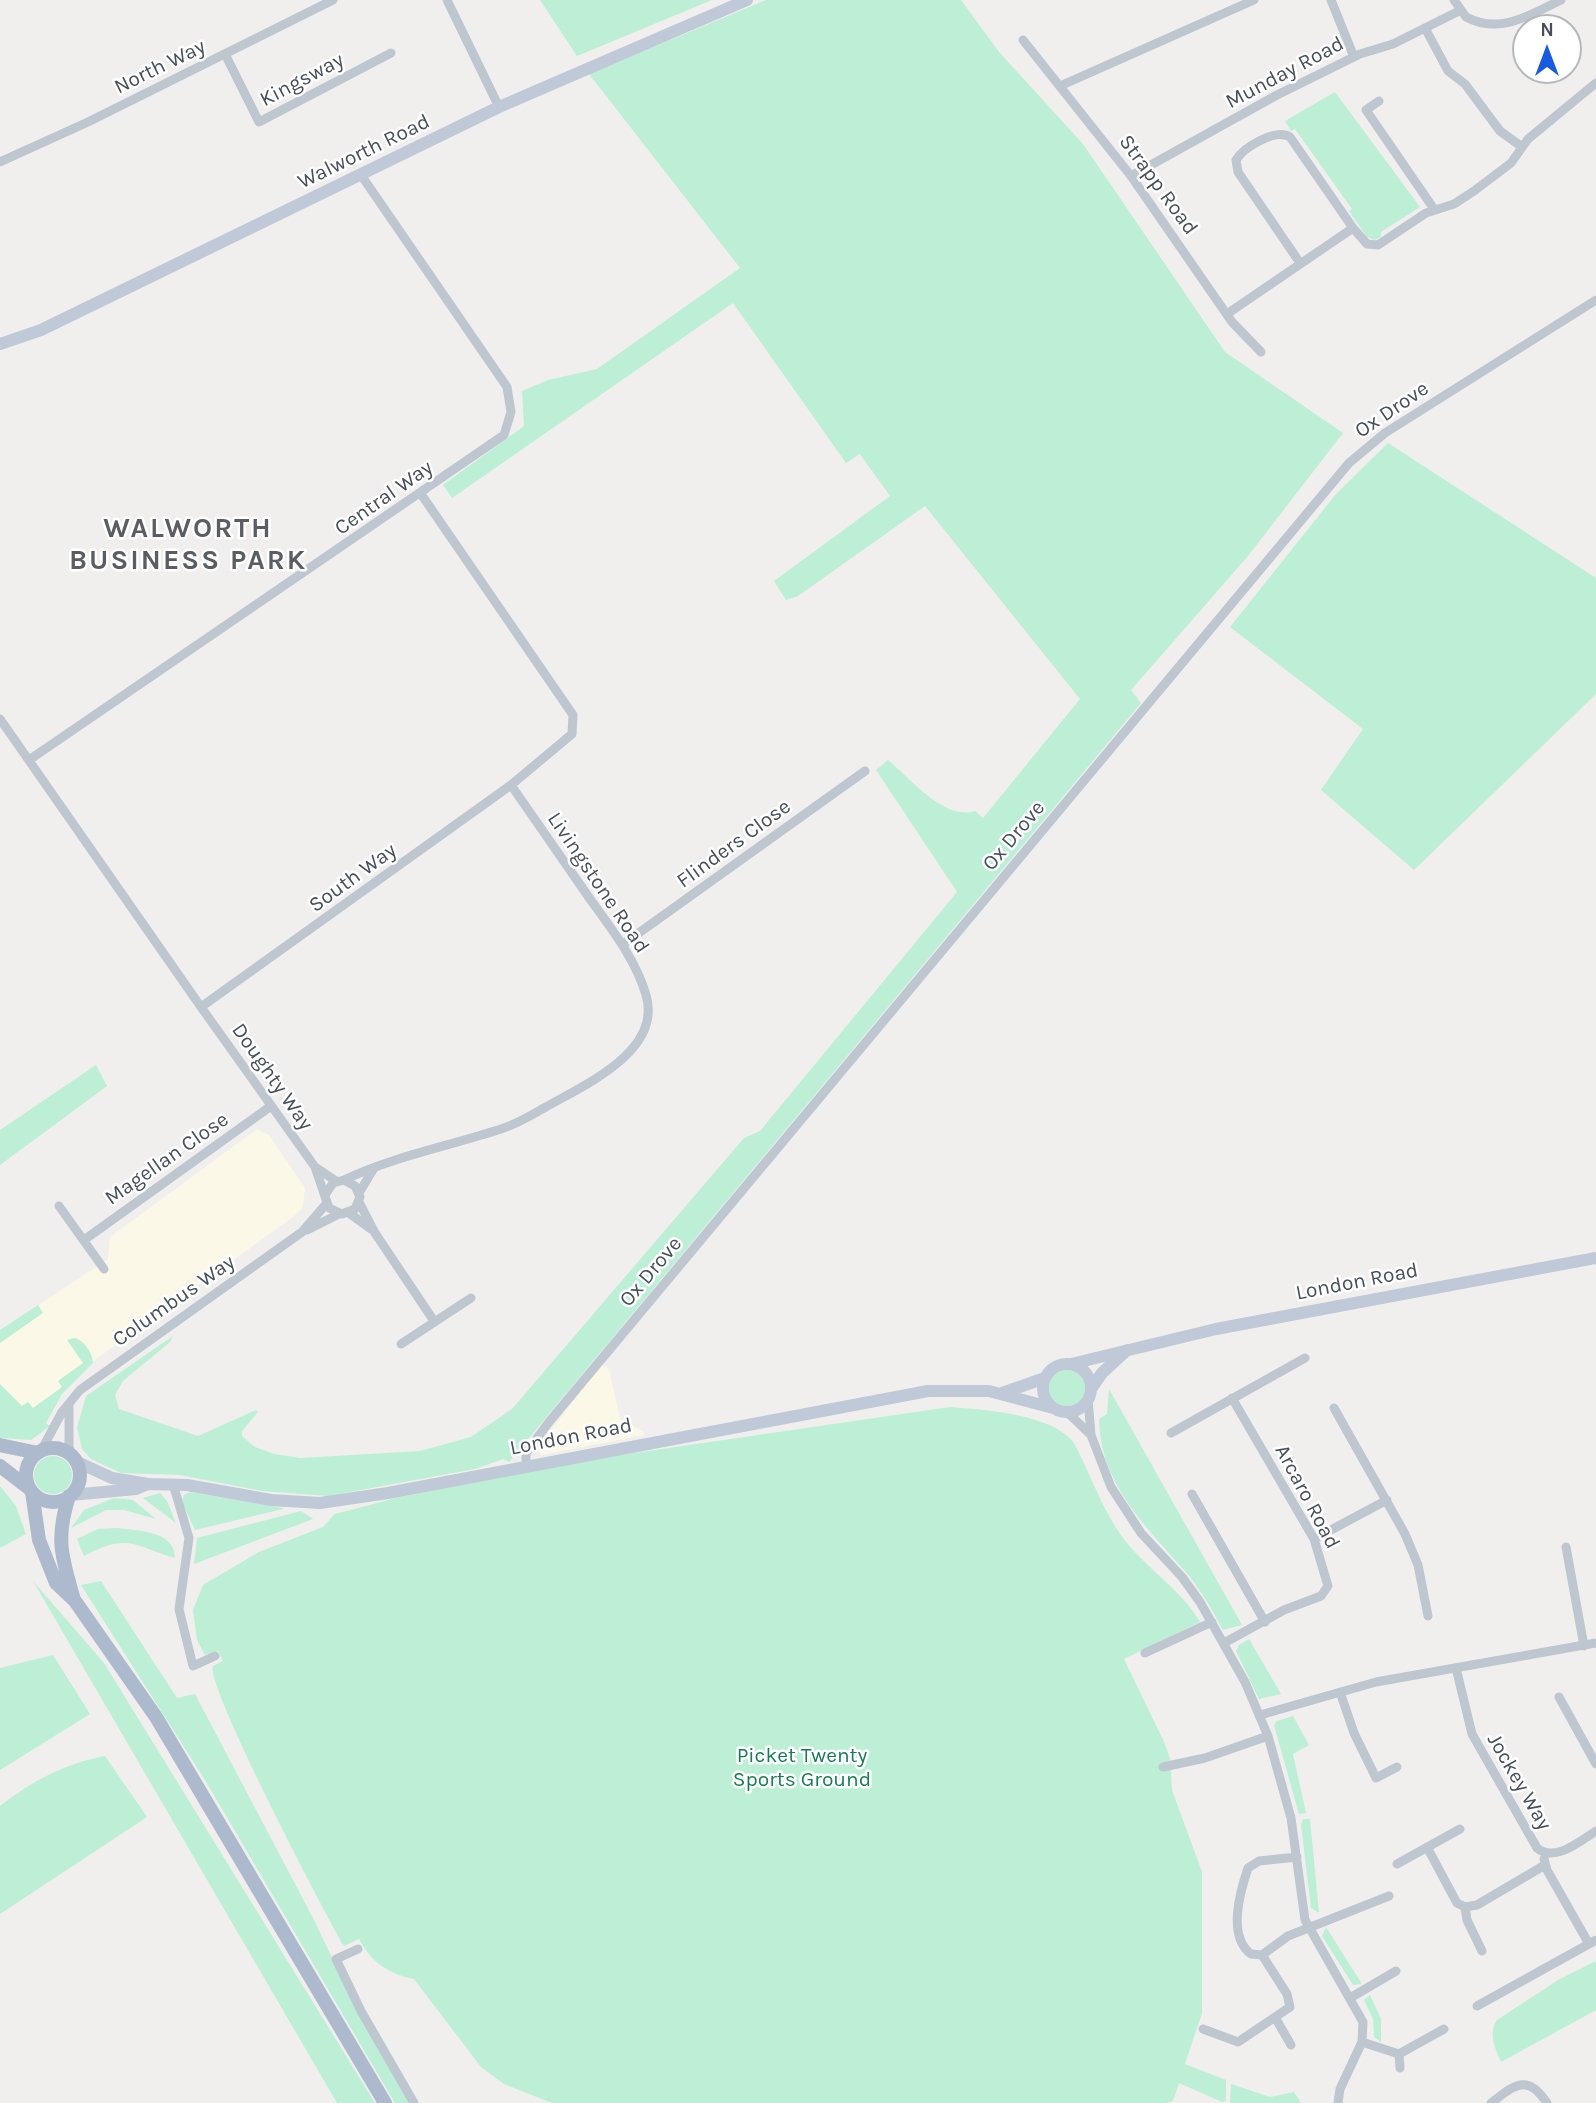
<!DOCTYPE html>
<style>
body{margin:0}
#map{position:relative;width:1596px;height:2103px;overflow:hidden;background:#f1eeee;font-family:Karla,sans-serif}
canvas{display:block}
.north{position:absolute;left:1512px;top:14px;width:70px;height:70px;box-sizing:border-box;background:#fff;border:2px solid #b5b9bd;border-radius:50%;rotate:0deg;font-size:19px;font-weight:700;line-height:28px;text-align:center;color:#464f5b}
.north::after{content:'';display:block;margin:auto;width:24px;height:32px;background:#185ae0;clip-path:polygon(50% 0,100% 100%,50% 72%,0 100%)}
</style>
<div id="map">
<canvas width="1596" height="2103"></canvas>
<div class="north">N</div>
</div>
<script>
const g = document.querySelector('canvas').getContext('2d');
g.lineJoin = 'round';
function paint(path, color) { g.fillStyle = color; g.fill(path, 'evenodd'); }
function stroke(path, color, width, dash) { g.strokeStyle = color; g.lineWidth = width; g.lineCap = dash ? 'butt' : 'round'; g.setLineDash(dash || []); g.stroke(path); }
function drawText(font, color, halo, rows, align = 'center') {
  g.font = font + ' Karla,sans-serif'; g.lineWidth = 5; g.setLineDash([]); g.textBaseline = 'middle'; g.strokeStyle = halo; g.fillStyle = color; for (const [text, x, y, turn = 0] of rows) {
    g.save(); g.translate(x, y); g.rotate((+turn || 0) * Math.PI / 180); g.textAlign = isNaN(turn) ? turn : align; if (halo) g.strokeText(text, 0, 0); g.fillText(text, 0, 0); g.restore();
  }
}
paint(new Path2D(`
 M257 1129 269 1135 305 1188 303 1207 293 1217 67 1380 40 1417 0 1405V1331L108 1259 110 1237Z
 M601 1364 609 1369 620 1419 643 1431 644 1435 541 1455 537 1449Z`), '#fcf8e7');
paint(new Path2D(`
 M540 0H712L577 56Z
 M766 0H961L999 52 1083 144 1225 352 1343 433 1248 556 1131 690 1141 703 509 1462 503 1459 475 1469 328 1496 262 1491 180 1475 121 1473 91 1459 82 1449 77 1428 86 1396 173 1336 170 1342 123 1381 115 1395 119 1409 198 1436 256 1410 258 1412 242 1431V1436L255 1447 274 1454 301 1458 420 1451 471 1437 512 1409 744 1138 760 1131 957 892 876 770 888 760C910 778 944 821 975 811L983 818 1080 699 925 506 798 596 786 600 774 581 890 496 860 454 846 463 733 303 452 498 443 485 524 426 522 391 548 380 597 369 740 268 589 74Z
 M1335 92 1420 207 1381 232V237L1375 240 1367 237 1349 211 1352 209 1295 129 1291 131 1285 121Z
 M1388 443 1596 578V694L1414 870 1321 790 1363 729 1230 627 1336 494Z
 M96 1065 107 1086 0 1165V1130Z
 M38 1305 43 1313 0 1343V1330Z
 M74 1338C83 1339 93 1353 93 1363L62 1394 46 1423 50 1426 31 1440 0 1438V1384L22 1406 28 1402 33 1408 62 1387 58 1381 83 1363 67 1340Z
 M1049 1388a18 18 0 1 1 36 0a18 18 0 1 1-36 0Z
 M1109 1389 1242 1625 1223 1630C1212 1609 1200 1589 1185 1571 1146 1526 1100 1484 1099 1419L1107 1414Z
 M950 1407C985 1410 1053 1414 1074 1443 1092 1477 1103 1513 1127 1543 1150 1571 1182 1591 1200 1622L1124 1659 1165 1744 1170 1759 1172 1790 1202 1872V2013L1185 2064 1226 2080V2101L1222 2102 1179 2083 1173 2101 1166 2103H552L504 2084 481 2067 414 1979C389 1974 371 1962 359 1939L344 1946C326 1915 205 1685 213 1666L223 1661 218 1651 205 1655 197 1640 193 1610 203 1585 259 1552 323 1527 335 1514 400 1497 607 1457Z
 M34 1475a19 19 0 1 1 38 0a19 19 0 1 1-38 0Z
 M0 1486 16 1506 26 1534 0 1548Z
 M190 1492 283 1508V1509L195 1530 182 1502 184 1495Z
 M160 1493 167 1501 176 1523 143 1498Z
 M114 1498 133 1500 156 1519 124 1510H106L71 1528 84 1510Z
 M301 1511 313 1519 194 1564 197 1538Z
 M117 1528C139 1531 174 1530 175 1558 134 1546 128 1532 84 1556L77 1539 98 1529Z
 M33 1581 104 1663 375 2103H337Z
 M101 1581 177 1698 195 1694 313 1918 359 2014 411 2103H395L205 1780 81 1585Z
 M1249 1639 1281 1694 1259 1699 1236 1651 1239 1645Z
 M53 1655 90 1714 0 1770V1668Z
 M1293 1716 1309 1745 1293 1754 1306 1813 1299 1814 1274 1725 1277 1721Z
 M105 1756 147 1817 0 1914V1806C34 1780 64 1764 105 1756Z
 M1303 1819H1310L1319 1913 1311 1908 1301 1825Z
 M1326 1927 1362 1984 1353 1985 1322 1936Z
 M1596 1961V2010L1501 2062C1495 2048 1488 2033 1497 2020L1558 1980Z
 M1370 1995 1381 2019V2042L1374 2037 1373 2019 1364 2000Z
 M1231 2084 1270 2097 1294 2092 1301 2103H1230Z`), '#bcefd5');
stroke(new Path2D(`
 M447 0 499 107
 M1331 0 1354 57
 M1454 0 1466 17C1500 35 1530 15 1561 0
 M1425 28 1448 71 1465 84 1500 131 1522 147
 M1023 40 1131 176 1232 322 1261 352
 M225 54 259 122 391 53
 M1060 86 1254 0
 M1379 101 1366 110 1434 209
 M0 162 88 122 333 0
 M1131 176 1277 95 1360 54 1393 44 1459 11
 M1300 263 1238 172 1236 160C1244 147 1276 128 1290 137L1353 228
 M1227 314 1353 228 1367 244 1378 245 1426 213 1454 204 1474 191 1511 163 1528 139 1596 83
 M0 719 201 1007 511 785 572 734 573 715 421 494
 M29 760 504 435 511 412 507 387 361 175
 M622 945 865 771
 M201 1007 315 1167 329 1208 342 1214 355 1209 360 1197 355 1186 344 1180 333 1183 325 1195
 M315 1167 336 1181
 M344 1180C395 1156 449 1146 501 1129 517 1124 530 1116 544 1108 582 1086 663 1052 646 995 636 960 611 928 590 899 564 861 537 823 511 785
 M359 1193 374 1168
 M359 1202 375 1233 434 1321
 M59 1206 104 1269
 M349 1213 371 1229
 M307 1230 339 1214
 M84 1240 271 1106
 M401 1344 471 1298
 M1088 1399 1091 1435 1111 1487 1141 1533 1182 1577 1200 1602 1245 1682 1268 1736 1291 1818 1305 1920 1363 2022 1362 2042 1340 2089 1338 2103
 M69 1405V1454
 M1334 1408 1405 1534 1418 1565 1428 1616
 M1067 1412 1091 1435
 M1171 1433 1305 1358
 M41 1451 62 1412 80 1390 302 1232 327 1203
 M526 1465V1453L549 1422 1349 463 1385 433 1596 300
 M173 1484 189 1538 179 1609 193 1666 215 1656
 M1192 1494 1265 1622
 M1314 1539 1387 1500
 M1566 1547 1584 1646
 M1224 1643 1284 1610 1321 1596 1328 1586 1314 1539 1232 1398
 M1145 1653 1212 1622
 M1456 1668 1472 1734 1537 1848C1555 1863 1580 1841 1596 1831
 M1340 1692 1354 1733 1376 1778 1397 1767
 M1559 1697 1596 1764
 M1260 1715 1376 1682 1596 1643
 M1163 1767 1205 1758 1268 1736
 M1427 1847 1457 1903 1465 1907 1477 1905 1545 1865
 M1544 1859 1547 1870 1589 1944
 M1397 1864 1460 1829
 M1465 1907 1467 1920 1482 1951
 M358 1949 336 1959 361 2011 414 2103
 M1262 1955 1288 1936 1389 1896
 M1350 1998 1396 1971
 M1477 2006 1596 1940
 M1276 2019 1291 2045
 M1203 2029 1238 2042 1290 2007 1287 1994 1262 1955 1251 1954C1227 1936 1240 1892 1248 1868L1259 1861 1297 1857
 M1362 2042 1399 2054 1444 2029
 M1399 2054 1400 2068
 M1491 2103C1514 2086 1527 2072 1547 2103`), '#bec6d0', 9);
stroke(new Path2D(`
 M0 344 41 330 499 107 747 0
 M1071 1364 1216 1329 1596 1258
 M1043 1388a24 24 0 1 1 48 0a24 24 0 1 1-48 0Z
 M1091 1389 1102 1373 1127 1350
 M1002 1393 1045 1378
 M75 1461 112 1478 148 1484 187 1485 271 1500 320 1503 388 1493 928 1391H989L1053 1408
 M71 1495 136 1489 148 1484`), '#c0c9d7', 12);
stroke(new Path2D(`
 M0 1445 38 1453
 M26 1475a27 27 0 1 1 54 0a27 27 0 1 1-54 0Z
 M0 1466 30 1489
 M32 1492 39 1540 56 1583 75 1601 156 1717 385 2103
 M69 1496C55 1539 62 1558 74 1600`), '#adbacd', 14);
drawText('21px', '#464f5b', '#fff', [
 ["North Way",160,67,-26],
 ["Munday Road",1285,73,-28],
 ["Kingsway",302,80,-28],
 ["Walworth Road",364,152,-26],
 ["Strapp Road",1158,185,54],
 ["Ox Drove",1392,410,-34],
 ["Central Way",384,498,-35],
 ["Ox Drove",1014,836,-50],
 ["Flinders Close",734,844,-36],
 ["South Way",353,878,-36],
 ["Livingstone Road",598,883,56],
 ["Doughty Way",272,1077,55],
 ["Magellan Close",167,1159,-35],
 ["Ox Drove",651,1272,-50],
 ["London Road",1357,1282,-11],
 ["Columbus Way",174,1301,-35],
 ["London Road",571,1437,-11],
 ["Arcaro Road",1307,1497,62],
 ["Jockey Way",1519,1782,60]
]);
drawText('21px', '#167d55', '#fff', [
 ["Picket Twenty",802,1756],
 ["Sports Ground",802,1780]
]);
g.letterSpacing = '2px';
drawText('bold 28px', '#5a5d63', '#fff', [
 ["WALWORTH",188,529],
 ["BUSINESS PARK",188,561]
]);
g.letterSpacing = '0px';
</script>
